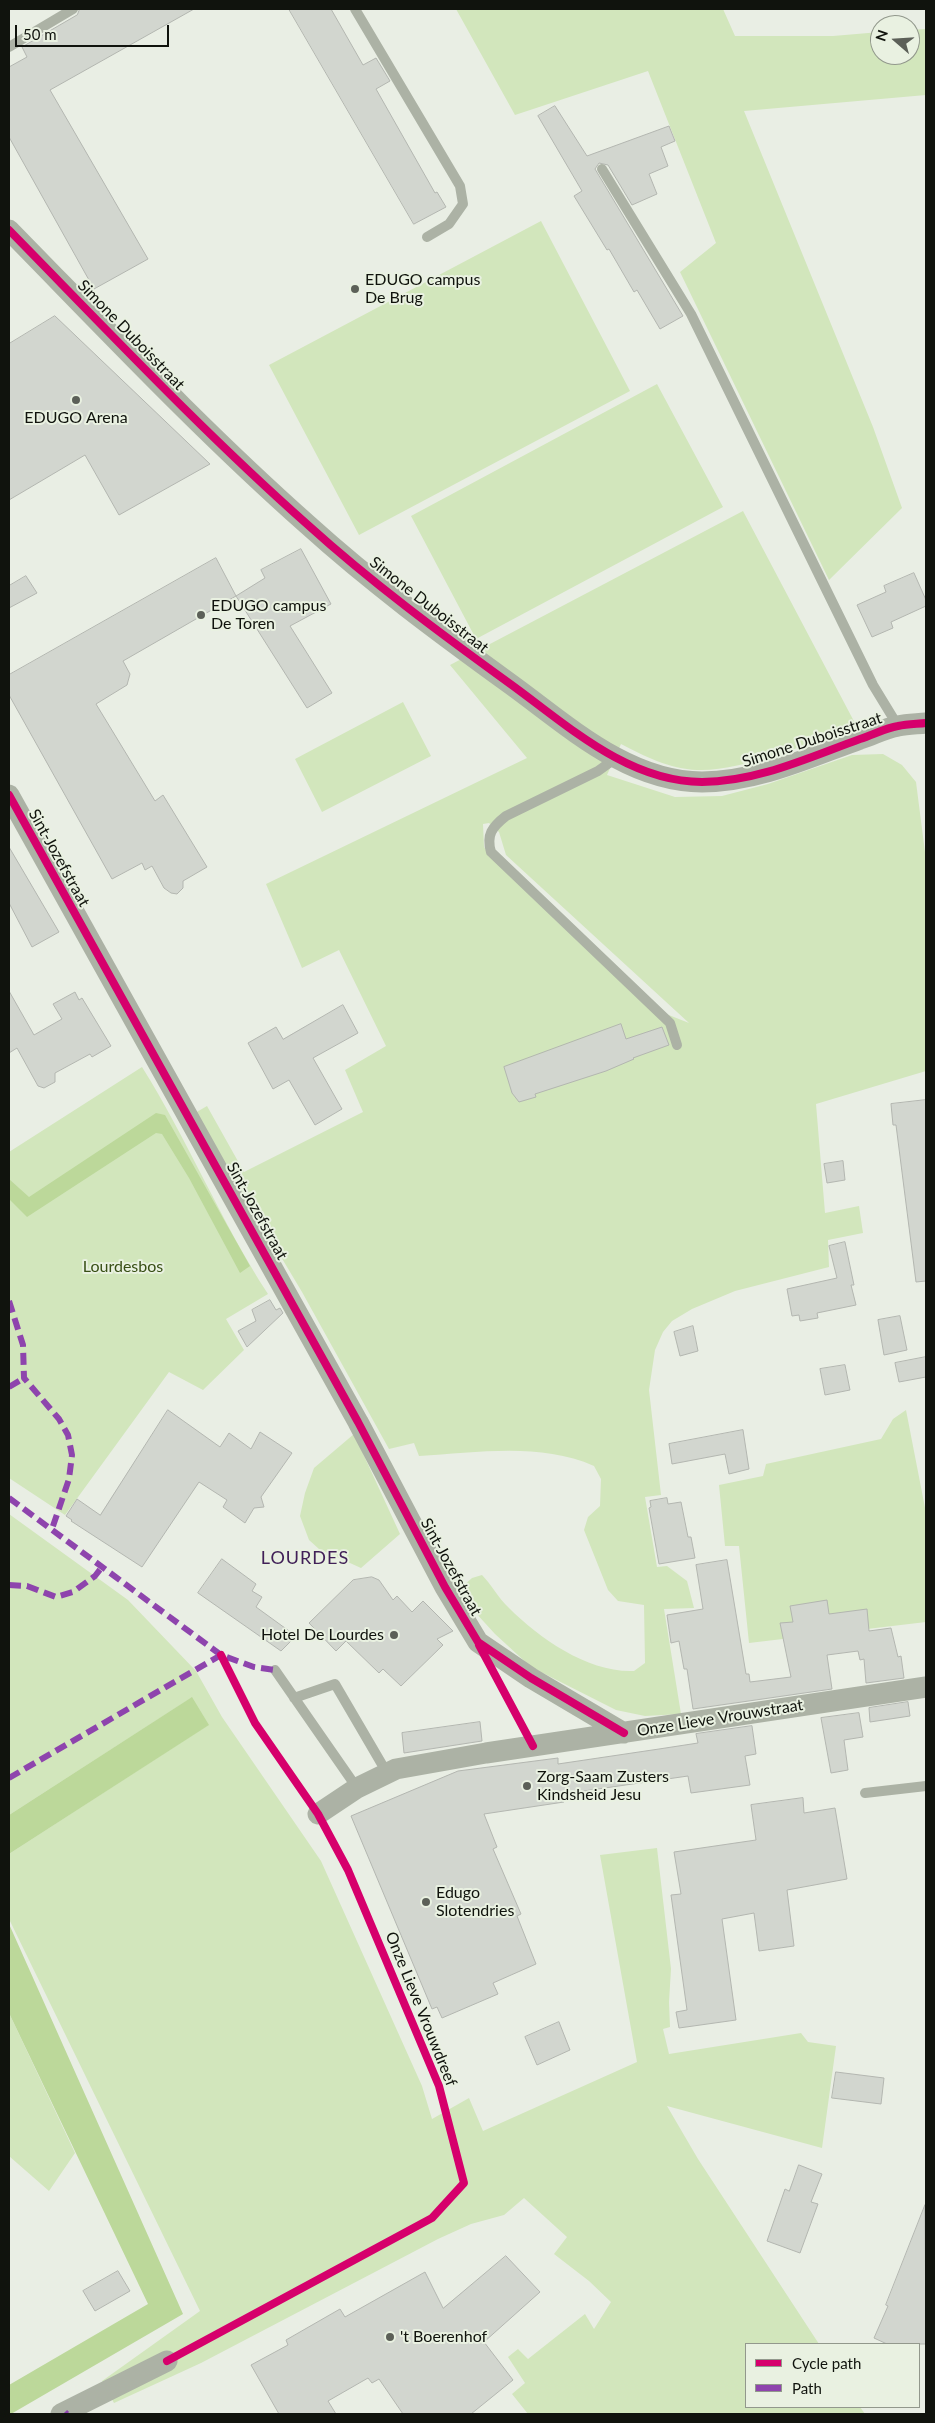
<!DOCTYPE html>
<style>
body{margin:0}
#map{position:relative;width:935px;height:2423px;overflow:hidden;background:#e9eee4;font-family:Lato,sans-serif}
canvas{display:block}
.frame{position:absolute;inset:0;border:10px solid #10130d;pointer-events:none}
.legend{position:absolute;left:745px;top:2343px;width:175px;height:65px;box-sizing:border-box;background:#e9f1e1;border:1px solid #92988c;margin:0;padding:6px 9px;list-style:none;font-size:15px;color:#10130d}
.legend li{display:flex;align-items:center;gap:10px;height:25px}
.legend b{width:25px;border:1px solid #92988c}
.north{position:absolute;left:870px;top:15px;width:50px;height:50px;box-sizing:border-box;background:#e9f1e1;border:1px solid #92988c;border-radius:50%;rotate:289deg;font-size:14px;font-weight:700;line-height:20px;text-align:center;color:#10130d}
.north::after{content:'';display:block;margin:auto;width:18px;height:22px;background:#5c6058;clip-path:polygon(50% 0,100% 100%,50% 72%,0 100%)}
.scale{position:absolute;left:15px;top:25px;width:154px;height:22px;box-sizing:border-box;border:2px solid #10130d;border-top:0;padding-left:6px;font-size:15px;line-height:18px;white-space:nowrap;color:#10130d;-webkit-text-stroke:4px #e9f1e1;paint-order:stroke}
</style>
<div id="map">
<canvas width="935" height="2423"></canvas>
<div class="frame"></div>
<ul class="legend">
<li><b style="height:6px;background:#d6006c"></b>Cycle path</li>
<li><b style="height:6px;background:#8e44ad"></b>Path</li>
</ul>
<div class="north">N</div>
<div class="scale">50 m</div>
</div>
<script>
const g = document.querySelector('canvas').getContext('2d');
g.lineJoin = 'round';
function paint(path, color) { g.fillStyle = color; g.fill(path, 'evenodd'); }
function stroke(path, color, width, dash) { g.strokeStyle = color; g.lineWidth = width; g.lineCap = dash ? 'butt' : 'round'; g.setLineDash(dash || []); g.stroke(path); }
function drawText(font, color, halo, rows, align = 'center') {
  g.font = font + ' Lato,sans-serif'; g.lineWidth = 4; g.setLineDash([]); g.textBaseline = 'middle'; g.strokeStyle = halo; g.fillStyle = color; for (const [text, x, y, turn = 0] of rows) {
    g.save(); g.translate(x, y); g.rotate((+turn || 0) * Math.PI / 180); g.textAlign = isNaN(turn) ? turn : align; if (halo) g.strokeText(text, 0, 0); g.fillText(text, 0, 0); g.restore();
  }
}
paint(new Path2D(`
 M456 9H723L735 36H833L880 32V55H910V30L925 29 926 95 744 111 873 427 902 508 829 580 680 272 716 243 648 71 515 115Z
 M541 221 630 391 359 535 269 365Z
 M657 384 723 507 476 639 411 516Z
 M743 511 857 727C814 741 741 772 697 770 670 769 644 756 621 744L607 775 675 797 722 796 768 784 852 755 883 754 902 765 916 782 926 860V1071L816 1104 825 1213 859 1206 863 1233 828 1240 829 1267 735 1291 692 1309 672 1321 663 1332 655 1350 649 1390 661 1495 645 1497 657 1567 667 1566 687 1581 694 1608 664 1609 681 1714 645 1716 616 1710 531 1667 495 1634 474 1611 467 1602 464 1585 472 1578 482 1575C492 1585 498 1598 509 1608 540 1639 589 1673 634 1671L645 1663 644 1605 618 1601 608 1590 584 1530 588 1517 600 1506 601 1479 594 1466C539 1442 477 1453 419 1456L414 1443 389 1449 302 1292 195 1113 207 1106 244 1172 363 1112 345 1070 386 1046 339 950 302 968 266 884 527 758 450 665ZM489 823 499 832 506 855 689 1023 646 1006 490 856 484 847 483 824Z
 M403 702 431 756 322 812 295 759Z
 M142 1067C188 1140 221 1222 268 1294L226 1319 244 1350 203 1390 169 1372 65 1515 9 1478V1152Z
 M906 1410 926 1513V1622L749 1643 739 1546H725L719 1485 763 1476 766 1464 881 1439 893 1419Z
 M354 1434 400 1534 361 1568 319 1549 309 1540 300 1516 305 1493 314 1468Z
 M9 1514 128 1600 196 1671 222 1717 321 1861 422 2086 432 2119 469 2098 483 2131 637 2062 600 1855 657 1848 671 1969 669 2002 670 2027 663 2029 669 2054 801 2033 808 2042 836 2046 822 2148 667 2106 698 2159 819 2344H746V2407H860L865 2414H528L512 2394 525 2383 508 2357 518 2349 528 2359 585 2314 594 2329 611 2302 589 2281 554 2254 567 2237 524 2198 504 2215 471 2224 438 2239 201 2363 114 2403 102 2381 200 2311 9 1919V1854L208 1725 191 1698 9 1815Z
 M9 2013 75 2153 49 2191 9 2156Z`), '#d2e6bc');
paint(new Path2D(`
 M156 1113 165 1115 250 1266 240 1273 189 1178 162 1134 156 1133 27 1217 9 1199V1179L29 1197Z
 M192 1697 209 1725 9 1854V1815Z
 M9 1924 183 2314 11 2414H9V2385L148 2304 9 2013Z`), '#bcd89a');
const building = new Path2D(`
 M80 9H194L50 90 148 259 94 289 9 137V67L27 57 22 47 77 15Z
 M289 9H331L363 65 376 58 390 81 376 89 435 193 437 192 446 207 414 224Z
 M555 106 587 156 669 126 675 141 661 147 668 166 649 174 657 194 632 205 608 165 599 163 595 169 683 316 660 329 637 290 634 292 609 249 607 250 574 196 582 191 538 116Z
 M55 316 210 464 119 515 85 455 9 500V344Z
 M301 549 331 604 290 626 332 693 307 708 236 596 265 578 261 570Z
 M216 558 236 596 123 661 130 674 127 685 96 704 155 801 163 795 207 867 183 881V888L177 894 171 893 164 888 152 866 145 870 142 863 112 879 9 695V675Z
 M914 573 926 600V606L891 622 893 628 872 637 857 605 886 592 884 586Z
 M26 576 37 593 9 608V586Z
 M9 847 59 932 32 947 9 903Z
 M9 991 34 1035 62 1019 53 1004 75 992 79 1000 82 998 111 1046 92 1057 90 1054 55 1073V1082L44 1088 38 1086 17 1048 9 1053Z
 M343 1005 358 1033 313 1058 342 1109 315 1125 289 1080 273 1089 248 1043 276 1027 283 1039Z
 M621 1024 626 1039 662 1027 669 1045 633 1058 634 1059 606 1071 535 1094 536 1097 519 1102 512 1093 504 1067Z
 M926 1100V1281L916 1282 896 1125H893L891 1104Z
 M843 1161 845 1180 827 1183 824 1164Z
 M845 1242 854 1285H851L856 1305 817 1313 818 1318 800 1321 799 1315 792 1316 787 1289 837 1278 829 1246Z
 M270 1300 276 1310 280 1308 283 1313 247 1347 238 1331 256 1321 252 1310Z
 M900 1316 907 1350 884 1355 878 1320Z
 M693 1326 698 1351 680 1356 674 1332Z
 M926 1357V1377L899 1382 895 1363Z
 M845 1365 850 1390 825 1395 820 1369Z
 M168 1410 220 1447 229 1433 251 1449 260 1432 292 1453 261 1497 264 1507 254 1508 245 1523 223 1507 227 1500 199 1482 142 1567 71 1521 72 1520 66 1516 77 1499 100 1515Z
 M743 1430 749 1469 729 1474 725 1454 672 1464 669 1444Z
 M667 1498 668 1504 681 1502 688 1537H691L695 1558 659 1564 649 1508 651 1507 650 1501Z
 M222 1559 256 1584 252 1591 262 1597 256 1607 296 1636 281 1651 198 1593Z
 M727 1560 746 1674H749L750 1682 791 1677 780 1623 793 1622 790 1606 827 1600 829 1614 867 1609 869 1631 891 1628 898 1657 901 1656 904 1678 866 1683 864 1659 860 1660 858 1651 827 1655 832 1689 693 1709 687 1669H684L679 1641 671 1643 667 1615 703 1609 696 1565Z
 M372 1577 379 1580 393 1600 397 1596 412 1612 423 1601 453 1631 437 1639 443 1645 401 1686 383 1669 379 1673 346 1641 336 1651 309 1623 353 1580Z
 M908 1702 910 1716 870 1722 869 1708Z
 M859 1713 863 1737 844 1740 848 1770 831 1773 821 1718Z
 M480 1722 482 1741 404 1753 402 1733Z
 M752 1726 756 1754 745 1756 750 1785 691 1793 688 1776 563 1794 564 1802 484 1814 497 1847 493 1849 521 1914 517 1916 536 1964 493 1983 498 1994 442 2018 437 2007 432 2009 351 1816 458 1771 558 1758V1764L659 1749 698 1743 696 1734Z
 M803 1798 804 1813 835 1808 847 1879 787 1890 794 1946 759 1951 754 1913 722 1919 736 2020 679 2028 676 2012 687 2010 671 1895 681 1894 674 1852 756 1840 751 1805Z
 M559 2022 570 2050 537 2065 525 2037Z
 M836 2072 884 2078 881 2104 832 2098Z
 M799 2165 822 2174 811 2202 818 2204 800 2253 767 2241 785 2189 789 2191Z
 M925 2205 926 2344H887L874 2338 888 2306 886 2305Z
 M506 2256 540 2292 484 2342 513 2380 471 2414H403L379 2379 372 2383 368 2378 328 2401 336 2414H279L251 2365 288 2345 286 2340 340 2309 345 2317 425 2272 443 2308Z
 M118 2271 130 2291 95 2311 83 2291Z`);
paint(building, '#d2d6cf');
stroke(building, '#b3b6b0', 1);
stroke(new Path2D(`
 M355 9 460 186 463 204 449 224 427 237
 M9 47 73 9
 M602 169 691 314 873 685 898 726
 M616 758 598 771 506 816C492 827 486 835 491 852L670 1023 677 1045
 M275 1670 357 1788
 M294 1698 335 1684 387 1773
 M865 1793 926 1786`), '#acb2a5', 10);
stroke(new Path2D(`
 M9 230C107 330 203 432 308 525 371 582 440 633 509 683 566 724 627 782 702 782 757 782 810 757 860 739 873 735 885 728 898 726 907 724 917 724 926 723
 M9 795 358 1422 445 1587 478 1642 531 1678 624 1733
 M318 1814 357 1788 396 1769 486 1753 926 1687
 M61 2414 167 2361`), '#acb2a5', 21);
stroke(new Path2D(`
 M9 1301 23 1345 24 1378 59 1419 68 1435 72 1455 69 1479 52 1529
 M9 1387 24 1378
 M9 1498 221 1655 254 1667 275 1670
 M9 1585 27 1586 56 1597 73 1592 95 1576 102 1567
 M9 1778 221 1655
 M65 2412 67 2414`), '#8e44ad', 6, [12, 6]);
stroke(new Path2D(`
 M9 230C107 330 203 432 308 525 371 582 440 633 509 683 566 724 627 782 702 782 757 782 810 757 860 739 873 735 885 728 898 726 907 724 917 724 926 723
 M9 795 358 1422 445 1587 478 1642 531 1678 624 1733
 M479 1645 533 1746
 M167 2361 432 2218 464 2183 439 2086 348 1870 318 1814 255 1723 221 1655`), '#d6006c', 8);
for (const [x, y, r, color] of [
 [355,289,5,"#5c6058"],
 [76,400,5,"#5c6058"],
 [201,615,5,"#5c6058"],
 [394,1635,5,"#5c6058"],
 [527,1786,5,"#5c6058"],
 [426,1902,5,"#5c6058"],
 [390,2337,5,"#5c6058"]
]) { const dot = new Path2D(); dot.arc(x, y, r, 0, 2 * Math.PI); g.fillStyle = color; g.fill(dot); stroke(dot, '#e9f1e1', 2); }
drawText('16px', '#10130d', '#e9f1e1', [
 ["EDUGO campus",365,280],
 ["De Brug",365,298],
 ["EDUGO Arena",76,418,"center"],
 ["EDUGO campus",211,606],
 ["De Toren",211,624],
 ["Hotel De Lourdes",384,1635,"right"],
 ["Zorg-Saam Zusters",537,1777],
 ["Kindsheid Jesu",537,1795],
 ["Edugo",436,1893],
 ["Slotendries",436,1911],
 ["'t Boerenhof",400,2337]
], 'left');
drawText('16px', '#10130d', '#e9f1e1', [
 ["Simone Duboisstraat",131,335,46],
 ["Simone Duboisstraat",429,605,38],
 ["Simone Duboisstraat",812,740,-18],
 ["Sint-Jozefstraat",59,858,61],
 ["Sint-Jozefstraat",257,1211,61],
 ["Sint-Jozefstraat",451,1567,61],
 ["Onze Lieve Vrouwstraat",720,1718,-9],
 ["Onze Lieve Vrouwdreef",421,2009,68]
]);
drawText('16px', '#384f15', '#e9f1e1', [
 ["Lourdesbos",123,1267]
]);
g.letterSpacing = '1px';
drawText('18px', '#412058', '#e9f1e1', [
 ["LOURDES",305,1558]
]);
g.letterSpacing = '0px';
</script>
